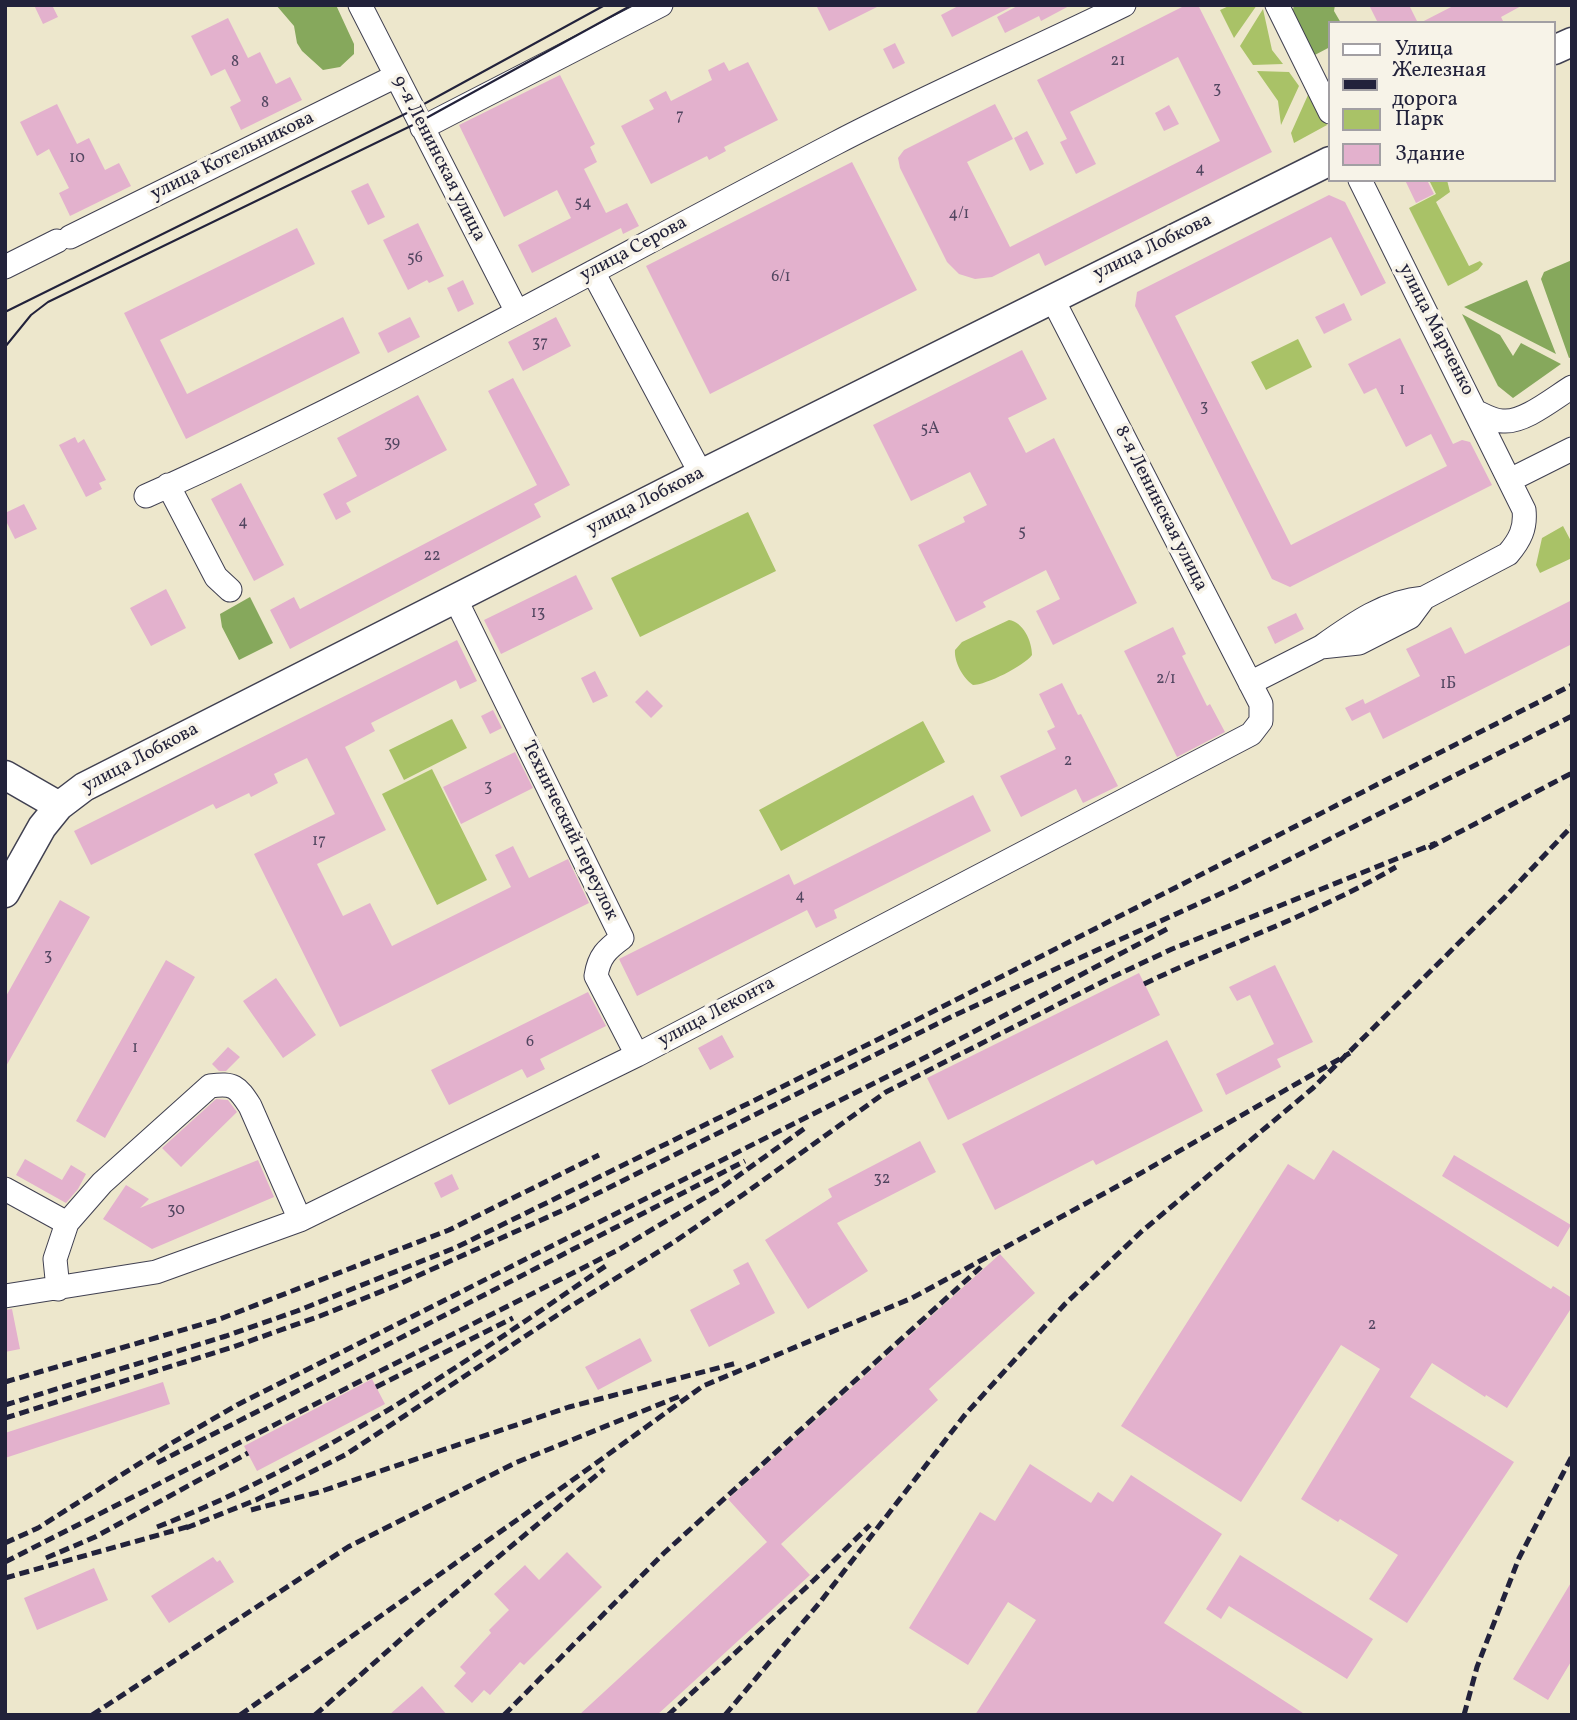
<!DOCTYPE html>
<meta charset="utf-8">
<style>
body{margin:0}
#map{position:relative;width:1577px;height:1720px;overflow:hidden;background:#ede7cc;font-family:Vollkorn,serif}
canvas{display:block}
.frame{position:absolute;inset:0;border:7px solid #22223b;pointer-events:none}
.legend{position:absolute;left:1328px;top:21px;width:228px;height:161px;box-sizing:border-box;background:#f7f3e8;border:2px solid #a29fa3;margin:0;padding:9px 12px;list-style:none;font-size:21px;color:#22223b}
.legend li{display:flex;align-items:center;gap:14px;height:35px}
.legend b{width:35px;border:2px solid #a29fa3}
</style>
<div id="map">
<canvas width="1577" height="1720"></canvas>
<div class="frame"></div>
<ul class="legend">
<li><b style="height:9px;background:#fff"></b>Улица</li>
<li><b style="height:9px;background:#22223b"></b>Железная дорога</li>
<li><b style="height:19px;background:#a9c267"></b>Парк</li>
<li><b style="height:19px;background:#e3b1cd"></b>Здание</li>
</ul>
</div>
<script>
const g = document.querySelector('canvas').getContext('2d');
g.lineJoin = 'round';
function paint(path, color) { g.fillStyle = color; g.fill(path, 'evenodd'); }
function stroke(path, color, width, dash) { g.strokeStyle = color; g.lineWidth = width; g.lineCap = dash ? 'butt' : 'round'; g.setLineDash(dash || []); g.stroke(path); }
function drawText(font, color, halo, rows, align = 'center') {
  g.font = font + ' Vollkorn,serif'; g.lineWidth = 7; g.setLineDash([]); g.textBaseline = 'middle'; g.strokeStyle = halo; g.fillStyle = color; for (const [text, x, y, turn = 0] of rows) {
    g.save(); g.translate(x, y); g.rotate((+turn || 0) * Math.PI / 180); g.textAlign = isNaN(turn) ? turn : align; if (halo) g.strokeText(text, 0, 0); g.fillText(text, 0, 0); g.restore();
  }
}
paint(new Path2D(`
 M1231 5H1257L1234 38 1220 10Z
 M1263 9 1272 50 1283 64 1253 65 1240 46Z
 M1257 71 1289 72 1299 86 1281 125 1278 101Z
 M1308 95 1322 112 1327 125 1294 143 1291 133Z
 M1429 180H1447L1450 192 1436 202 1469 266 1480 261 1483 264 1478 270 1448 286 1409 208 1436 194Z
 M1298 339 1312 367 1266 390 1251 362Z
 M748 512 776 571 640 637 611 578Z
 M1563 526 1572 543V558L1540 573 1536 565 1542 538Z
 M1009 620C1023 622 1032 641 1032 655 1024 666 986 685 973 685 963 678 954 662 955 650L962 642Z
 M452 719 467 748 404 780 389 750Z
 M923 721 945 762 781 851 759 810Z
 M432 769 487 880 437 905 382 794Z`), '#a9c267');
paint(new Path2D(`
 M276 5H336L354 44V54L340 67 323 70 302 51 297 43 294 26Z
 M1294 5H1335L1334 11 1341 23H1330V47L1311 57 1291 19Z
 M1572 260V357L1569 358 1541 279 1544 272Z
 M1527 280 1556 354 1464 307Z
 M1462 314 1500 335 1513 356 1521 343 1561 364 1513 398 1498 386Z
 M250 597 273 643 239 660 222 627 220 614Z`), '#86a85c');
paint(new Path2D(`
 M34 5H52L58 17 43 24Z
 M816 5H881L829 31Z
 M960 5H1015L952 37 941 15Z
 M1019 5H1071L1041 21 1039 16 1005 33 997 17Z
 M1186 5H1198L1272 152 1045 266 1039 253 992 277 975 279 959 274 947 262 900 168 898 158 904 150 995 104 1013 139 967 162 1010 247 1220 141 1178 57 1070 112 1096 164 1076 174 1060 142 1067 139 1037 80Z
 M1369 5H1409L1418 23H1378Z
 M1455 5H1523L1501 17 1504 23H1420Z
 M228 18 248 58 260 52 276 84 290 77 302 100 241 130 230 107 241 101 225 69 211 76 191 36Z
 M895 43 905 63 893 69 883 49Z
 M724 62 729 71 748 62 778 120 724 147 726 151 709 160 707 156 651 184 621 126 654 109 649 100 666 91 671 101 712 80 708 70Z
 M560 75 595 144 590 147 597 162 584 169 606 213 627 203 639 226 623 234 621 228 532 273 518 245 571 218 557 190 504 217 459 125Z
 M57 104 77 144 89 138 105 170 119 163 131 186 70 216 59 193 69 188 49 149 37 156 20 122Z
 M1169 105 1179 124 1164 131 1155 113Z
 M1027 131 1044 164 1030 171 1014 138Z
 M852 162 917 290 710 394 646 266Z
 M1405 180H1427L1434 194 1416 203Z
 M368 183 385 217 368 225 351 191Z
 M1329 195 1345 202 1386 283 1361 296 1331 237 1175 316 1291 545 1447 466 1431 434 1406 447 1376 388 1364 394 1348 364 1400 338 1453 444 1462 440 1470 442 1492 485 1290 587 1272 579 1135 306 1137 292Z
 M418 223 444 276 429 283 427 280 408 290 383 240Z
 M297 228 315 264 160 340 187 394 343 317 360 353 186 439 124 313Z
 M463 280 474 304 458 312 447 288Z
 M1344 303 1352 320 1324 334 1315 317Z
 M410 317 420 337 388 353 378 333Z
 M556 317 571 346 523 371 508 342Z
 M1022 350 1047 399 1008 418 1026 453 1054 438 1137 603 1053 645 1036 611 1060 599 1046 570 983 602 986 607 956 622 918 545 965 522 963 517 987 505 970 472 911 501 873 425Z
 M513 378 570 485 534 504 541 517 290 649 270 610 294 597 300 609 537 485 488 391Z
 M418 395 447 450 346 503 351 512 336 520 323 494 357 476 337 438Z
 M75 437 78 443 84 439 106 480 99 483 102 489 86 497 59 445Z
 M241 483 284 565 254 581 211 499Z
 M24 504 37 529 15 539 5 519V513Z
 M576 575 593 609 501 654 484 620Z
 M166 589 186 628 151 646 130 608Z
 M1572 600V644L1383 739 1368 708 1370 712 1352 721 1345 708 1363 699 1365 704 1420 676 1406 649 1451 627 1465 654Z
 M1296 613 1304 629 1275 644 1267 627Z
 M1173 627 1186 654 1182 656 1207 706 1210 704 1225 732 1177 757 1124 651Z
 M457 640 477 681 460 689 456 680 371 723 375 731 345 747 386 830 317 864 343 916 370 903 392 946 511 887 495 855 513 846 529 878 568 859 589 903 340 1027 254 854 335 814 307 758 274 774 278 783 251 797 249 793 216 809 213 804 91 865 74 831Z
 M595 671 608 696 593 703 581 678Z
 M1062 683 1078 715 1081 714 1118 786 1083 803 1076 789 1021 817 1000 776 1056 749 1047 731 1055 727 1039 694Z
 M647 690 663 706 651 718 635 702Z
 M493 710 502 728 490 734 481 716Z
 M515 752 533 788 461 824 443 787Z
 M973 795 991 831 834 910 837 918 816 928 807 910 637 996 619 959 789 874 794 885Z
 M60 900 90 917 5 1068V998Z
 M166 960 195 977 105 1138 76 1121Z
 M1275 965 1313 1042 1277 1059 1281 1067 1226 1095 1216 1074 1274 1044 1250 995 1237 1001 1229 987Z
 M1139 973 1160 1015 948 1120 927 1078Z
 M276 978 316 1035 283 1058 243 1001Z
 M588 992 606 1026 540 1059 545 1069 527 1078 522 1069 449 1105 431 1070Z
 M722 1035 734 1057 710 1070 698 1048Z
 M1167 1040 1203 1111 1096 1165 1093 1160 995 1210 962 1144Z
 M228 1047 240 1057 226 1071H219L212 1064Z
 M216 1099 228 1100 237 1112 181 1167 162 1148Z
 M920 1141 936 1172 837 1223 868 1271 808 1309 765 1240 832 1197 828 1189Z
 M1333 1150 1551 1289 1553 1286 1572 1298V1307L1507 1408 1486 1395 1485 1397 1432 1363 1410 1397 1514 1462 1407 1623 1369 1599 1398 1555 1340 1519 1338 1522 1301 1499 1380 1369 1341 1345 1241 1502 1121 1426 1288 1164 1314 1180Z
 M1454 1155 1571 1225 1558 1247 1442 1176Z
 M25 1159 62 1180 71 1165 86 1174 78 1189 66 1203 16 1175Z
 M258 1160 274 1197 152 1249 103 1219 126 1185 149 1199 140 1208Z
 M452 1174 459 1189 441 1198 434 1183Z
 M1000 1254 1035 1293 929 1389 938 1400 781 1544 810 1575 657 1715H579L767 1542 728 1499Z
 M748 1262 775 1313 709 1347 690 1310 740 1284 733 1270Z
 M12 1309 20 1349 5 1352V1310Z
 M640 1338 652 1361 598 1390 585 1367Z
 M372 1379 385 1404 257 1471 244 1446Z
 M163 1382 170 1404 5 1458V1433Z
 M1030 1464 1091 1503 1098 1492 1113 1502 1131 1475 1222 1534 1164 1623 1306 1715H975L1036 1620 1008 1602 968 1665 909 1628 980 1512 995 1521Z
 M567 1552 602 1587 524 1665 520 1662 490 1695 484 1690 472 1703 454 1686 466 1673 460 1667 491 1633 489 1630 509 1610 494 1594 525 1565 539 1580Z
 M1240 1555 1373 1639 1347 1679 1229 1606 1221 1619 1206 1609Z
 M213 1557 217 1562 220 1560 234 1582 169 1623 151 1596Z
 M94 1568 108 1600 37 1630 24 1598Z
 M1572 1581V1660L1548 1700 1513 1679Z
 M422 1686 447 1715H389Z`), '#e3b1cd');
const minor = new Path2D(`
 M360 5 517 312
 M1277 5 1330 112
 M422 128 661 5
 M70 237 396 76
 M5 267 57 241
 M593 272 701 474
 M1477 412C1485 416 1494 421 1503 421 1524 423 1554 398 1572 387
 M1510 480 1572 449
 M168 485 216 577 230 590
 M146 496C382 391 607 262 836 143 930 94 1028 52 1124 5
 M456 600 622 938C607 949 599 956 596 976L637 1055
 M1321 647C1352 625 1385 601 1424 598
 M1250 683 1321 647 1359 643 1410 617 1424 598 1508 554C1520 540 1526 528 1524 510L1360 180
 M5 1189 67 1223
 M58 1289 55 1259 67 1223 102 1183 210 1086C234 1083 237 1086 250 1106L300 1220
 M5 1296 156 1272 300 1220 637 1055 1251 734 1261 721V704L1052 298`);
const major = new Path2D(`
 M1554 50 1572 42
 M5 775 59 806
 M5 893 42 827 59 806 84 787 701 474 1330 161`);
stroke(minor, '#404051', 25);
stroke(major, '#404051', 31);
stroke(minor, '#fff', 23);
stroke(major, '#fff', 28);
stroke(new Path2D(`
 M5 312 413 110 605 5
 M5 347 31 315 48 302 419 122 632 5`), '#22223b', 2);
stroke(new Path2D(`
 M1429 848 1572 773
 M1144 984C1227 944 1316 914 1396 867
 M5 1382 220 1319 449 1230 599 1155
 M376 1387 513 1318
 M5 1405 226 1336 297 1311 457 1247 887 1035 1572 685
 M5 1418 233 1347 320 1316 395 1286 570 1207 955 1015 1235 887 1572 716
 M157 1463 745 1161
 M251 1510 319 1492 569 1407 737 1363
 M157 1527C319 1464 465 1363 607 1265
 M186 1528 256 1500 345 1455 568 1308 674 1242 744 1194 886 1092 1106 980 1172 949 1436 843
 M5 1543 38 1528 170 1444 237 1405 928 1056 1167 929
 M46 1558 95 1537 248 1453
 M5 1562 618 1250 721 1188 808 1126
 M5 1578 194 1525
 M92 1715 348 1547 515 1463 680 1396
 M240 1715 524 1515 703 1386 912 1298 1127 1181 1350 1053
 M315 1715 425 1618 604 1469
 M504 1715 664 1553 981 1267
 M668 1715 813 1581 870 1525
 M725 1715 821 1601 964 1416 1065 1304 1141 1232 1313 1088 1504 898 1572 826
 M1464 1715 1477 1667 1519 1558 1572 1456`), '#22223b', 5, [10, 5]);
drawText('16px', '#524660', null, [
 ["21",1118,62],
 ["8",235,63],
 ["3",1217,90],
 ["8",265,104],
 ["7",680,117],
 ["10",77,159],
 ["4",1200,170],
 ["54",583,204],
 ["4/1",959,215],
 ["56",415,259],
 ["6/1",781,278],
 ["37",540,344],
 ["1",1402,391],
 ["3",1204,408],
 ["5А",930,430],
 ["39",392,444],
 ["4",243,523],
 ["5",1022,533],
 ["22",432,557],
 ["13",538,614],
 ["2/1",1166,680],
 ["1Б",1448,685],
 ["2",1068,762],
 ["3",488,788],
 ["17",319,842],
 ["4",800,897],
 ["3",48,957],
 ["6",530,1043],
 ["1",135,1049],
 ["32",882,1180],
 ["30",176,1211],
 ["2",1372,1326]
]);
drawText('19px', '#22223b', '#f7f3e8', [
 ["улица Котельникова",233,157,-26],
 ["9-я Ленинская улица",438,159,63],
 ["улица Лобкова",1153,248,-26],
 ["улица Серова",634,250,-28],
 ["улица Марченко",1435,330,63],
 ["улица Лобкова",646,502,-27],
 ["8-я Ленинская улица",1160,509,63],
 ["улица Лобкова",141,759,-28],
 ["Технический переулок",569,831,64],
 ["улица Леконта",717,1013,-28]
]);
</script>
